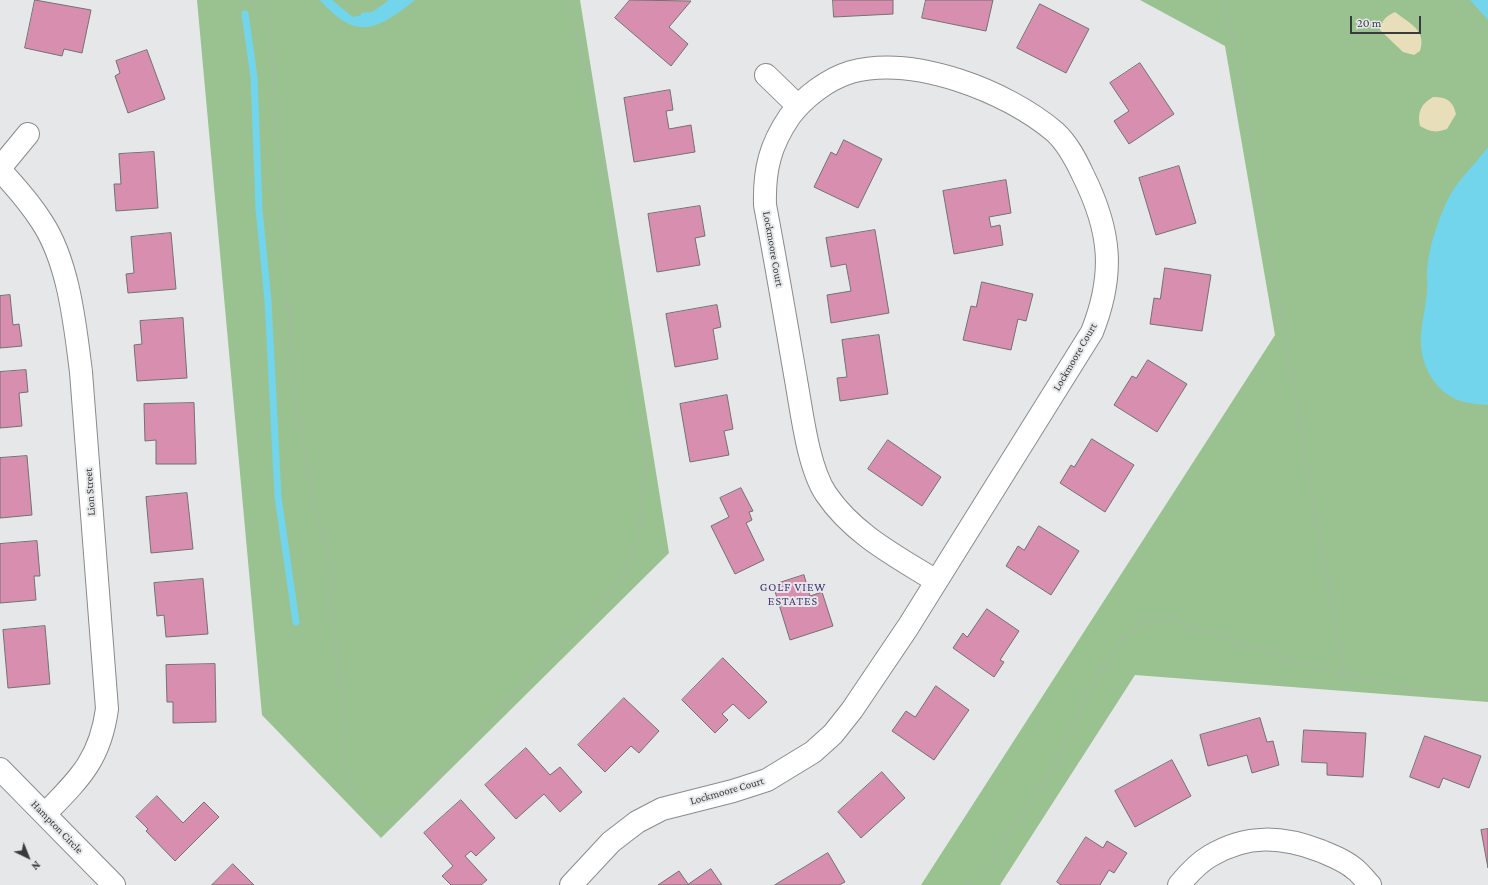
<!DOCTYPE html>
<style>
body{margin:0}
#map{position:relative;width:1488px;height:885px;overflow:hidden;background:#e6e7e9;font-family:"Crimson Pro",serif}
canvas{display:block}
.north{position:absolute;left:8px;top:837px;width:40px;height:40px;-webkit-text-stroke:3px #e6e7e9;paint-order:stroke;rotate:137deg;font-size:11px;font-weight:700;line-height:16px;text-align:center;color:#393a3a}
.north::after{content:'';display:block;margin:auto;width:14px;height:18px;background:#393a3a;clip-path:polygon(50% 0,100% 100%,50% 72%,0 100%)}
.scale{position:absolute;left:1350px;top:16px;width:71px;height:18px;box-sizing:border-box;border:2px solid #393a3a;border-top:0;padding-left:5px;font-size:12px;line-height:14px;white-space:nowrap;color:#393a3a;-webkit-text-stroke:3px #e6e7e9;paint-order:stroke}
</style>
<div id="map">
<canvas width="1488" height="885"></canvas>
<div class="north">N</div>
<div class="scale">20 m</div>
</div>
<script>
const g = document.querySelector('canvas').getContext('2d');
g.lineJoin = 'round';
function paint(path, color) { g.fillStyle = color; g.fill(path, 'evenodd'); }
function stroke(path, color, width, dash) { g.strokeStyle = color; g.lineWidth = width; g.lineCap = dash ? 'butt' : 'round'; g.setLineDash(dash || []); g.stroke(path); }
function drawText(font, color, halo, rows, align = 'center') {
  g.font = font + ' "Crimson Pro",serif'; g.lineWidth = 4; g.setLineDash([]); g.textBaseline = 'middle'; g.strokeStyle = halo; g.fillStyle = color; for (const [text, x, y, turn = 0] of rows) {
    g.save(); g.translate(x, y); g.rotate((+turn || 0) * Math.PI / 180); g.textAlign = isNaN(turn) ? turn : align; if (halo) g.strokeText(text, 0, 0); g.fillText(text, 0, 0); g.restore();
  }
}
paint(new Path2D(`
 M197 0H580L669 553 381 838 262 715Z
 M1140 0H1488V702L1135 675 1000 885H921L1275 335 1225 46Z`), '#99c290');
paint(new Path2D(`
 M1395 12C1409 23 1427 30 1420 51L1414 55 1403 52 1380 30C1382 20 1385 17 1395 12Z
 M1433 97C1447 97 1453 101 1456 114L1447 129C1436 133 1430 132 1420 126 1417 112 1421 104 1433 97Z`), '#e8deb9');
paint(new Path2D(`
 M320 0H332L353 17 368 14 376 16 399 0H415C376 31 356 41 320 0Z
 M1470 0H1488V20Z
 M1488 147V405C1476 404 1460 403 1450 396 1429 383 1419 357 1421 333 1422 322 1425 311 1426 300 1428 290 1427 280 1427 270 1429 247 1437 224 1446 203 1456 181 1474 166 1488 147Z`), '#72d5ec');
stroke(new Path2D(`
 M245 14 254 77 259 209 268 301 278 497 296 622
 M364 16 374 15 395 0`), '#72d5ec', 7);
const building = new Path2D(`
 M35 0 91 10 82 53 64 49 62 56 25 48Z
 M630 0 691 1 669 27 688 44 671 66 615 18Z
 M833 0H893V14L834 17Z
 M926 0H993L986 31 922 18Z
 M1040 4 1089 29 1066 73 1017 48Z
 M147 50 165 99 128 113 115 76 120 73 116 61Z
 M1140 63 1174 114 1129 144 1114 121 1129 111 1110 83Z
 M670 90 673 110 666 111 669 129 691 125 695 152 634 162 624 98Z
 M844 140 882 159 858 208 814 187 831 152 836 155Z
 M154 152 158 208 116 211 114 184H121L119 154Z
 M1179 166 1196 223 1156 235 1139 178Z
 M1006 180 1011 213 989 217 991 227 1000 225 1003 245 954 254 943 191Z
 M700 206 705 236 695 238 700 265 657 272 648 214Z
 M875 230 889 313 831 323 827 295 851 291 846 264 831 267 826 238Z
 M171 233 176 289 128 293 126 274 134 273 131 237Z
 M1165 268 1211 275 1202 331 1150 324 1154 298 1160 299Z
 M982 282 1033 294 1026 321 1018 319 1011 350 963 340 971 306 976 307Z
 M10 295 13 325 19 324 22 346 0 348V296Z
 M717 305 721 327 713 329 718 359 675 367 666 314Z
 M183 318 187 378 137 381 134 345 142 344 140 321Z
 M879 335 888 394 840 401 837 378 847 377 842 340Z
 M1148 360 1187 384 1157 432 1114 405 1132 376 1136 378Z
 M26 370 28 392 19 393 22 426 0 428V372Z
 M727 395 733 429 724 431 729 455 690 462 680 404Z
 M194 403 196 464H156V440L145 441 144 404Z
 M1092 439 1134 465 1105 512 1060 483 1071 465 1074 467Z
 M888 440 941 477 922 506 868 469Z
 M27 456 32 515 0 518V458Z
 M741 488 753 511 749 512 752 520 746 523 764 560 735 574 711 526 729 517 720 498Z
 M187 493 193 549 151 553 146 497Z
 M1039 526 1079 551 1051 595 1006 566 1018 546 1024 550Z
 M37 541 40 576H34L36 600 0 603V544Z
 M804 575 810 596 822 592 833 626 790 640 773 585Z
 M203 579 208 634 166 637 164 615 157 616 154 583Z
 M987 609 1019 631 1000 660 1004 662 994 677 953 648 963 633 967 637Z
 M45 626 50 684 8 688 3 630Z
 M723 658 767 702 749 719 733 704 722 714 728 720 715 733 682 700Z
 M215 664 216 722 173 723V702H167L166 665Z
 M936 686 969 710 934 760 892 731 906 711 915 717Z
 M624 698 659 731 639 753 631 746 605 772 578 745Z
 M1260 718 1267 742 1273 741 1279 765 1252 773 1247 755 1208 766 1200 735Z
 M1304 730 1366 733 1363 777 1327 775V763L1302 762Z
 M1425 736 1481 756 1469 788 1443 778 1439 788 1410 777Z
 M526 748 550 775 560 767 582 792 560 812 544 794 516 819 485 785Z
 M1172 760 1191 796 1135 827 1115 791Z
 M882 772 905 798 861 838 838 812Z
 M157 796 183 823 204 802 219 817 175 861 146 831 148 829 136 817Z
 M461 800 495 838 476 856 471 851 465 856 487 880 481 885H451L442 876 453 866 424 833Z
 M1488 829V868L1481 830Z
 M1086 837 1103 848 1107 841 1127 853 1114 873 1109 870 1100 885H1061L1057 882Z
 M828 853 845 882 839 885H775Z
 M233 864 254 885H212Z
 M711 869 722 885H658L679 871 688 884Z`);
paint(building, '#d88eaf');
stroke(building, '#737171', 1);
const minor = new Path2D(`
 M766 75 798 106
 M0 168 28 134
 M0 170C15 186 30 203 42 222 69 263 75 325 81 372L107 709C100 760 79 779 45 814
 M0 769 114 885
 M571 885 611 842 637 822 662 809 733 791 767 780 813 752 833 734 852 710 908 627 1092 332C1115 274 1111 231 1083 175 1076 160 1068 144 1055 132 1007 91 914 55 851 72 828 79 804 97 790 116 770 145 764 170 765 205 776 263 786 322 796 380 802 413 808 467 826 494 853 534 896 556 936 581
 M1179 885C1188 874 1198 863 1210 856 1247 834 1282 836 1321 851 1333 856 1346 861 1356 870 1361 874 1365 880 1370 885`);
stroke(minor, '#8a8b8c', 24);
stroke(new Path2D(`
 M248 0 268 13 270 25 294 394 313 501 333 575 330 603 347 733 343 762 349 786 357 802 368 814 382 818 398 815 414 804 489 721 603 600 630 563 638 540 646 461 596 123 571 0
 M1225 0 1344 674
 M967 885 994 857 1048 779 1096 677 1110 655 1124 637 1139 626 1154 619 1171 618 1205 632 1278 655 1377 684 1439 693 1488 692`), '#afb0b1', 2.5, [1, 3]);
stroke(minor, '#fff', 22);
drawText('11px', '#393a3a', '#e6e7e9', [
 ["Lockmoore Court",773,249,80],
 ["Lockmoore Court",1075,357,-60],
 ["Lion Street",90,492,-94],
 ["Lockmoore Court",727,791,-16],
 ["Hampton Circle",57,827,46]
]);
g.letterSpacing = '1px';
drawText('12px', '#413470', '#e6e7e9', [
 ["GOLF VIEW",793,587],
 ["ESTATES",793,601]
]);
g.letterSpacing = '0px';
</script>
